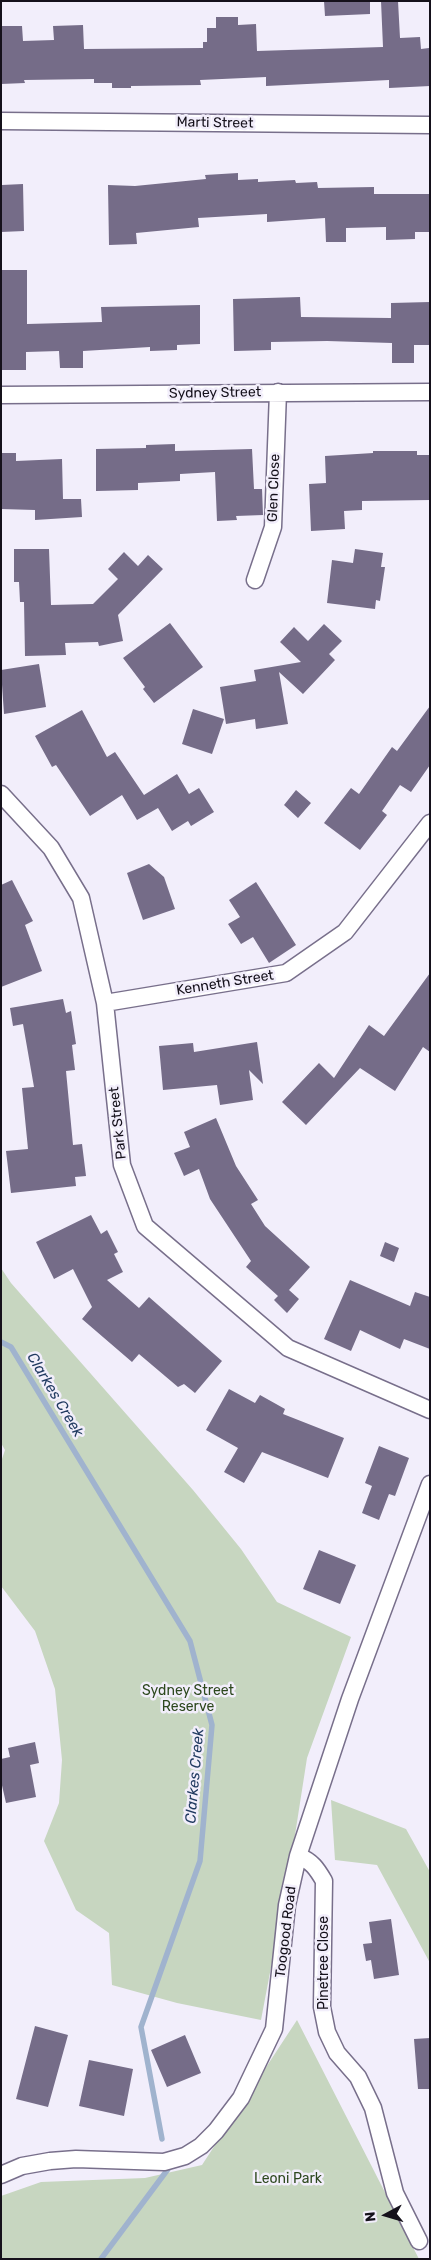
<!DOCTYPE html>
<style>
body{margin:0}
#map{position:relative;width:431px;height:2260px;overflow:hidden;background:#f2eefb;font-family:Rubik,sans-serif}
canvas{display:block}
.frame{position:absolute;inset:0;border:2px solid #15111b;pointer-events:none}
.north{position:absolute;left:361px;top:2190px;width:50px;height:50px;-webkit-text-stroke:4px #f2eefb;paint-order:stroke;rotate:264deg;font-size:14px;font-weight:700;line-height:20px;text-align:center;color:#15111b}
.north::after{content:'';display:block;margin:auto;width:18px;height:22px;background:#15111b;clip-path:polygon(50% 0,100% 100%,50% 72%,0 100%)}
</style>
<div id="map">
<canvas width="431" height="2260"></canvas>
<div class="frame"></div>
<div class="north">N</div>
</div>
<script>
const g = document.querySelector('canvas').getContext('2d');
g.lineJoin = 'round';
function paint(path, color) { g.fillStyle = color; g.fill(path, 'evenodd'); }
function stroke(path, color, width, dash) { g.strokeStyle = color; g.lineWidth = width; g.lineCap = dash ? 'butt' : 'round'; g.setLineDash(dash || []); g.stroke(path); }
function drawText(font, color, halo, rows, align = 'center') {
  g.font = font + ' Rubik,sans-serif'; g.lineWidth = 5; g.setLineDash([]); g.textBaseline = 'middle'; g.strokeStyle = halo; g.fillStyle = color; for (const [text, x, y, turn = 0] of rows) {
    g.save(); g.translate(x, y); g.rotate((+turn || 0) * Math.PI / 180); g.textAlign = isNaN(turn) ? turn : align; if (halo) g.strokeText(text, 0, 0); g.fillText(text, 0, 0); g.restore();
  }
}
paint(new Path2D(`
 M1 1268 11 1283 193 1490 241 1549 277 1602 351 1637 307 1758 290 1867 261 2020 177 2003 112 1985 109 1933 76 1910 44 1841 59 1803 62 1760 55 1689 35 1631 1 1586V1462L5 1450 1 1443Z
 M331 1800 406 1829 430 1872V1963L377 1865 335 1860Z
 M297 2020 419 2259H1V2196L41 2182 145 2178 202 2165Z`), '#c7d6c0');
stroke(new Path2D(`
 M1 1342 11 1347 190 1641 212 1725 200 1861 141 2027 162 2139
 M101 2259 168 2169`), '#a0b3ce', 5.5);
paint(new Path2D(`
 M324 1H370V14L325 16Z
 M381 1H398L400 38 420 37 421 49 429 48 430 86 389 88V80L266 86V77L200 80 201 85 131 86V88H112V83H94V79L24 80 25 83 1 84V26H22L23 41 54 40 53 26 83 25 84 49 203 48V42H207V28H216V17H238V25L256 24 257 51 383 47Z
 M238 173V180L258 179V182L295 180 296 183 317 182 318 188 374 187V194H430V232H415V239L386 240V227L346 228V242H326L325 218 267 222V214L198 218 199 227 136 233 137 244 109 245 108 185 135 186 206 179 205 175Z
 M23 184 24 231 1 232 2 185Z
 M1 270H27V324L102 322 101 307 200 305V344L177 345V350L150 351V347L83 351V368H60L59 351 26 352V370H1Z
 M300 297 301 317 391 318V303L430 302V345H414V363H392V343L327 341 271 342V350L234 351 233 299Z
 M175 444V451L252 449 254 489H262L263 515 236 516 237 520 217 521 215 472 180 474V481L138 483V490L96 491V449L146 448V445Z
 M373 451H417V455H430V500L362 501V510L344 511 345 529 311 531 309 484 326 483 325 456 373 453Z
 M1 453H16V461L62 459 63 499H81L82 517 35 520V510L1 509Z
 M14 549H49L51 605 93 604 118 579 108 569 124 552 138 566 148 555 163 569 118 615 123 641 99 646 98 642 65 643 66 655 25 656 24 602H20L19 582H14Z
 M355 549 383 553 381 567H385L380 601 376 600 375 609 327 603 332 560 353 563Z
 M170 623 203 667 154 703 143 689 145 687 123 658Z
 M324 624 342 641 329 654 335 660 303 694 279 672 288 724 256 729 255 719 226 724 220 687 256 681 254 670 301 662 280 642 294 627 308 641Z
 M39 664 46 707 4 714 1 670Z
 M430 706V765L411 792 400 785 382 811 387 815 360 850 324 823 351 788 359 794 392 747 397 751Z
 M193 709 224 719 212 754 182 744Z
 M82 710 107 757 115 752 144 795 177 774 189 794 199 788 214 812 191 826 188 821 172 831 158 808 137 820 122 795 90 816 56 765 52 767 35 736Z
 M296 790 311 803 298 818 284 805Z
 M149 864 164 877 175 909 143 920 127 873Z
 M12 880 33 921 25 925 42 971 1 987V885Z
 M256 882 296 945 269 963 253 937 241 944 228 924 240 917 229 900Z
 M430 973V1052L423 1047 395 1091 360 1068 306 1125 282 1102 319 1063 334 1078 369 1025 384 1036Z
 M63 999 66 1013 71 1011 76 1044 72 1045 75 1070 66 1071 73 1145 82 1144 86 1176 75 1177 76 1186 11 1193 6 1151 28 1149 22 1088 34 1087 23 1024 13 1026 10 1008Z
 M257 1042 263 1084 249 1070 253 1100 220 1105 217 1085 163 1090 159 1046 193 1043 194 1052Z
 M216 1118 236 1166 258 1200 251 1204 265 1226 310 1267 289 1290 299 1299 287 1313 274 1300 278 1296 246 1267 251 1261 210 1199 199 1169 184 1176 174 1153 190 1147 184 1132Z
 M91 1215 101 1234 107 1230 118 1252 114 1254 123 1272 107 1280 139 1308 149 1297 222 1361 195 1393 184 1384 178 1387 139 1354 132 1362 82 1319 92 1307 73 1269 54 1279 36 1242Z
 M385 1242 399 1248 394 1262 380 1256Z
 M350 1280 410 1306 415 1292 430 1297V1349L404 1339 400 1349 360 1330 351 1351 324 1339Z
 M229 1389 255 1403 260 1395 285 1409 283 1414 344 1438 328 1478 262 1452 244 1483 224 1472 238 1448 206 1430Z
 M379 1446 409 1458 395 1496 389 1494 379 1520 362 1513 372 1486 365 1483Z
 M319 1550 356 1565 340 1604 303 1589Z
 M35 1742 39 1763 30 1765 36 1797 6 1803 1 1781V1759L10 1757 8 1748Z
 M391 1919 399 1975 374 1979 371 1960 366 1961 363 1944 372 1943 369 1922Z
 M35 2026 68 2035 48 2107 16 2099Z
 M185 2035 201 2073 167 2087 151 2050Z
 M430 2038V2089H418L414 2039Z
 M89 2060 133 2069 124 2116 79 2106Z`), '#756c88');
const street = new Path2D(`
 M1 121 430 125
 M1 395 430 392
 M255 580 273 527 278 392
 M1 794 51 848 81 898 105 1003 122 1165 145 1226 288 1348 430 1410
 M105 1003 286 973 345 932 430 823
 M298 1856C312 1861 317 1869 324 1881L322 2007 327 2032 337 2053 358 2077 373 2108 395 2193 419 2241
 M1 2175 22 2166 50 2161 76 2159 164 2162 185 2156 201 2146 216 2131 241 2098 274 2029 287 1905 298 1856 350 1699 430 1484`);
stroke(street, '#786f8b', 19);
stroke(street, '#fff', 16);
drawText('14px', '#15111b', '#f2eefb', [
 ["Marti Street",215,123,1],
 ["Sydney Street",215,393,-1],
 ["Glen Close",274,488,-88],
 ["Kenneth Street",225,983,-9],
 ["Park Street",118,1123,-96],
 ["Toogood Road",286,1932,-83],
 ["Pinetree Close",324,1963,-90]
]);
drawText('14px', '#2d481e', '#f2eefb', [
 ["Sydney Street",188,1691],
 ["Reserve",188,1707],
 ["Leoni Park",288,2179]
]);
drawText('italic 15px', '#1f395f', '#f2eefb', [
 ["Clarkes Creek",55,1395,59],
 ["Clarkes Creek",195,1776,-85]
]);
</script>
